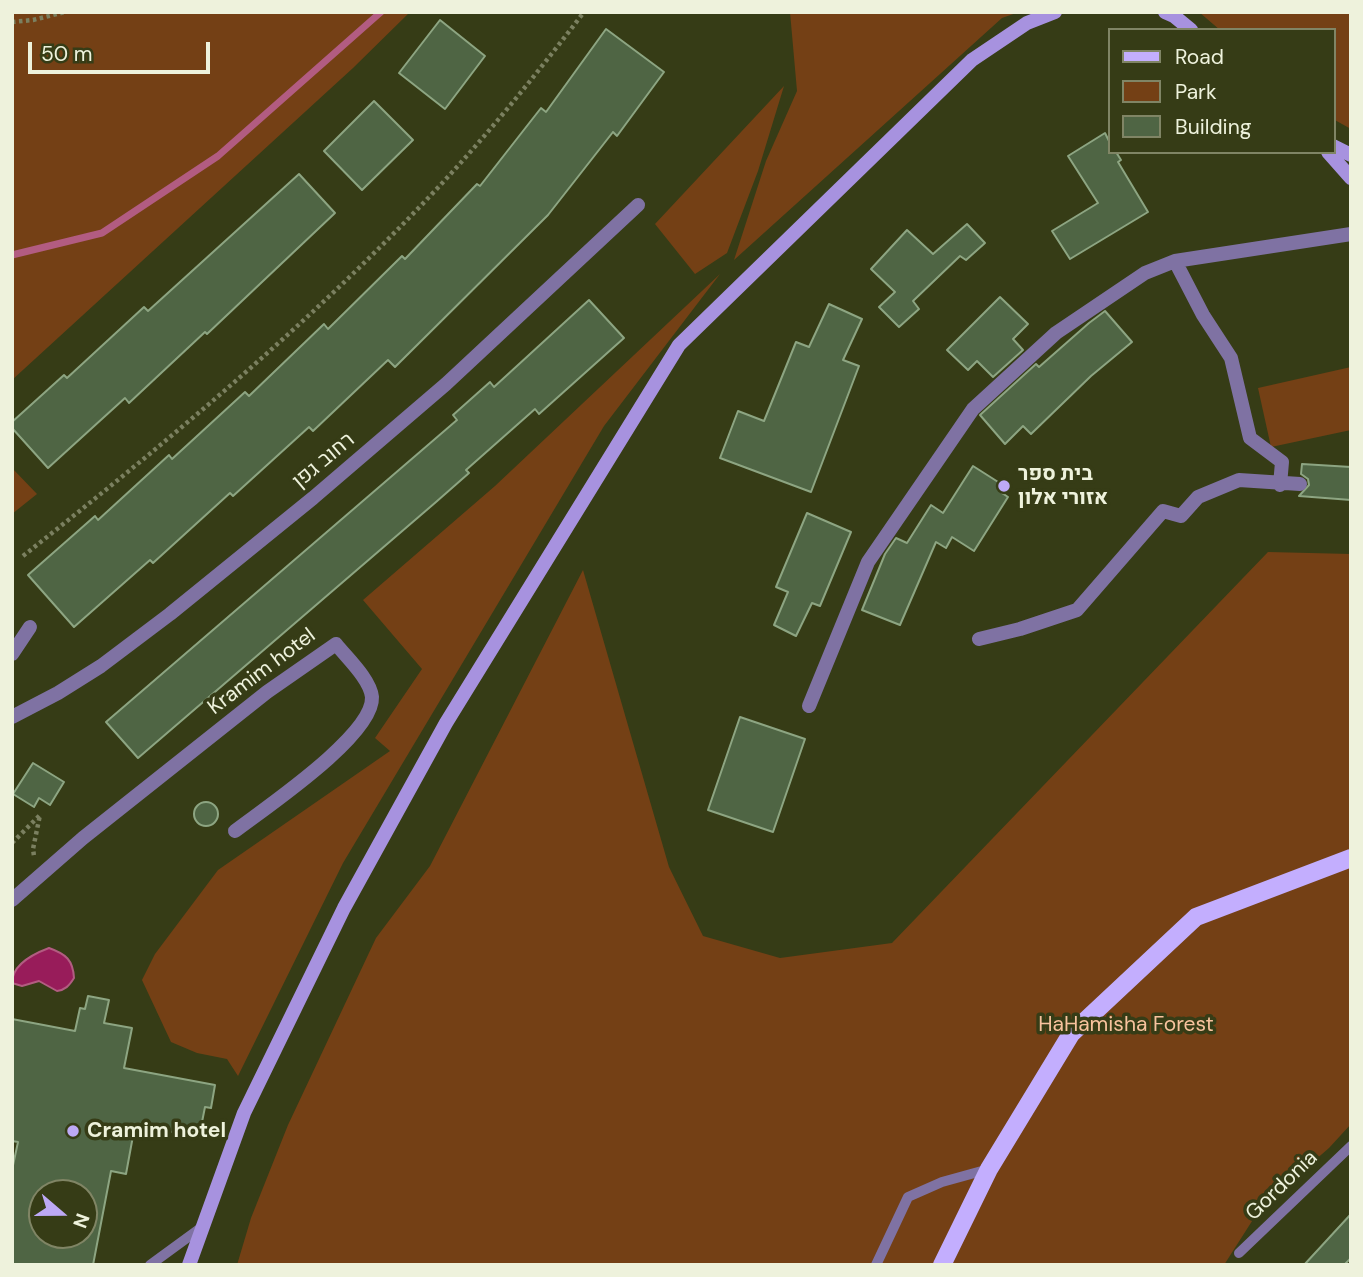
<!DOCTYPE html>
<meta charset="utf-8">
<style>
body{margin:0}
#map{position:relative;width:1363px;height:1277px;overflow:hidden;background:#363c16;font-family:"DM Sans",sans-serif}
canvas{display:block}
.frame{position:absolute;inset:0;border:14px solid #eef2dc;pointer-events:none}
.legend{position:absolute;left:1108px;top:28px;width:228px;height:126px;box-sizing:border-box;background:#363c16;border:2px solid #808565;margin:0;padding:9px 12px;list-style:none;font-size:21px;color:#eef2dc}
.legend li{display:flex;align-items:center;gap:14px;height:35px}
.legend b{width:35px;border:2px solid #808565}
.north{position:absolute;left:28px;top:1179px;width:70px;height:70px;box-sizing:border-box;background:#363c16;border:2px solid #808565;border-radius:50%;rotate:110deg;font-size:19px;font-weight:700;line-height:28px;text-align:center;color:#eef2dc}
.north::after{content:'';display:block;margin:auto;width:24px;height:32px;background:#bda9f5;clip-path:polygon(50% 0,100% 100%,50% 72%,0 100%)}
.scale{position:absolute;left:28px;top:42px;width:182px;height:32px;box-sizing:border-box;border:4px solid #eef2dc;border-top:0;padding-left:9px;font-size:21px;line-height:24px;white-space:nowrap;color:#eef2dc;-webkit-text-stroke:5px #363c16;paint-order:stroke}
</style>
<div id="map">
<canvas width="1363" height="1277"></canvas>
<div class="frame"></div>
<ul class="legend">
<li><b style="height:9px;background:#c3aefe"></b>Road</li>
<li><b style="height:19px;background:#744015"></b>Park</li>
<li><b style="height:19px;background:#4f6544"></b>Building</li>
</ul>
<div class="north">N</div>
<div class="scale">50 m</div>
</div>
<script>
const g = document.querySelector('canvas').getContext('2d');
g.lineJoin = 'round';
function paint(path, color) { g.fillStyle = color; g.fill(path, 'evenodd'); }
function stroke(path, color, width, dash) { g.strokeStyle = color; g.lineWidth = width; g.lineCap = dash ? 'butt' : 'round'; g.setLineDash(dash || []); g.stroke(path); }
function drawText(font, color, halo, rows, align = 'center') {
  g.font = font + ' "DM Sans",Heebo,sans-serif'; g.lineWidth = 7; g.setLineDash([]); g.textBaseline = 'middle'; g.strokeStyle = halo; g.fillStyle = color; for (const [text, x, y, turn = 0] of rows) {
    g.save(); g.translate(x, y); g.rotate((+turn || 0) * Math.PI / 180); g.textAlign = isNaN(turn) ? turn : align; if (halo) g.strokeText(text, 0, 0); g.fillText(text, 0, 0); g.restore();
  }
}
paint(new Path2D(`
 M12 12H410L353 68 12 380Z
 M790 12H1019L1002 18 734 260 766 161 797 91Z
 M1199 12H1351V129L1333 119V30H1220Z
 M784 86 758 171 727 253 695 274 655 224Z
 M720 274 604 426 343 863 238 1076 227 1059 197 1053 171 1042 142 980 155 954 218 870 390 751 375 738 422 669 363 600 495 486Z
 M1351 367V430L1271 447 1258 388Z
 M12 468 37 494 12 514Z
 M1268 552 1351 554V1124L1329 1148 1261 1207 1224 1265H237L251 1218 288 1125 376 938 430 866 583 570 669 867 703 936 780 958 892 943Z`), '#744015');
const water = new Path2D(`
 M49 948C66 954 73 960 74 978 69 986 65 990 57 991L39 981 22 986 12 983C12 965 33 954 49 948Z`);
paint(water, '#981c5a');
stroke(water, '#b25c81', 2);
stroke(new Path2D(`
 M12 255 102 233 218 156 381 12`), '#b25c81', 7);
const building = new Path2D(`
 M440 20 485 56 445 109 399 73Z
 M606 29 664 72 617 136 613 132 548 215 395 367 388 360 313 431 309 427 233 496 230 493 153 563 150 560 74 627 28 575 95 516 98 520 169 455 172 459 245 392 249 396 324 324 328 329 402 256 405 259 477 184 480 186 541 108 546 112Z
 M374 101 413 140 362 190 324 151Z
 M1105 133 1109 141V152H1116L1121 160 1118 162 1148 212 1070 259 1052 231 1098 203 1068 156Z
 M299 174 335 213 207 334 205 332 129 403 125 398 48 468 12 428V422L64 375 67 378 144 307 148 311Z
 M967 224 985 243 966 260 960 256 913 301 919 309 899 327 879 307 895 292 871 269 907 230 933 254Z
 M1000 297 1028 324 1013 339 1023 350 993 377 977 361 968 370 947 350Z
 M589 300 624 338 539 414 535 409 466 470 469 473 436 502 138 758 106 722 457 420 453 415 490 382 494 387Z
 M829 304 862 319 843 360 859 366 811 492 720 458 738 411 764 421 796 342 809 347Z
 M1105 311 1132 342 1091 376 1031 434 1023 426 1005 444 980 415 1036 364 1039 367 1089 323Z
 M1302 464 1351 467V500L1299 496 1309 485 1308 479 1301 474Z
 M973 466 1006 487 1002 493 1008 497 974 551 952 537 946 548 936 542 900 625 862 610 885 554 896 538 907 543 931 505 943 513Z
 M807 513 851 532 820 606 812 603 796 636 774 625 788 592 776 587Z
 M740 717 805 739 773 832 708 810Z
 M33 763 64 782 50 805 39 798 34 807 13 794Z
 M194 814a12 12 0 1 1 24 0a12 12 0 1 1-24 0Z
 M88 996 109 1000 104 1023 132 1028 124 1068 215 1085 211 1108 205 1107 199 1137 135 1125 126 1174 111 1171 93 1265H12V1170L18 1142 12 1141V1019L75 1031 80 1008 85 1009ZM42 1193H84V1235H42Z
 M1351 1214V1258L1344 1265H1304Z`);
paint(building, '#4f6544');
stroke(building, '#8da582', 2);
stroke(new Path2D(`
 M12 22 33 20 65 12
 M23 556C166 443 306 327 431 195 486 137 536 75 584 12
 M12 843 40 815 33 849 34 856`), '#7b8060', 4.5, [3.5, 3.5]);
stroke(new Path2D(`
 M1239 1253 1351 1146
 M150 1265 202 1227
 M876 1265 908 1197 942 1182 989 1169`), '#7f72a3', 10);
stroke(new Path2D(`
 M1175 261 1203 315 1231 358 1250 438 1282 462 1280 485
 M979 639 1020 629 1077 610 1163 511 1181 516 1198 497 1239 480 1300 484
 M12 654 30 627
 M809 706 868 562 973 409 1056 333 1145 273 1175 261 1351 234
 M12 717 58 693 101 666 170 614 313 498 446 384 638 205
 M12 900 83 838 267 692 336 644C347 658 370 679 372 697 374 735 265 808 235 831`), '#7f72a3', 14);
stroke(new Path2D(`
 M1165 12 1174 16 1191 30
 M1333 146 1351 155
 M1328 152 1351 178
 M189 1265 244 1113 344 908 446 723 679 345 972 60 1027 23 1055 12`), '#a792df', 14);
stroke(new Path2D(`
 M942 1265 989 1169 1071 1034 1196 917 1351 858`), '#c3aefe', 18);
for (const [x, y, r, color] of [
 [1004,486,7,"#bda9f5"],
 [73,1131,7,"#bda9f5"]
]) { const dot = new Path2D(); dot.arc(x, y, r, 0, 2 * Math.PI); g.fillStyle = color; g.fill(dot); stroke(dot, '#363c16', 2.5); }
drawText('21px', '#eef2dc', '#363c16', [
 ["רחוב גפן",324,461,-40],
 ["Kramim hotel",262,672,-37],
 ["Gordonia",1282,1186,-44]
]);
drawText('bold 21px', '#eef2dc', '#363c16', [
 ["בית ספר",1018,474],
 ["אזורי אלון",1018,498],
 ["Cramim hotel",87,1131]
], 'left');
drawText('21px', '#f8c39e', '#363c16', [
 ["HaHamisha Forest",1126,1025]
]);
</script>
